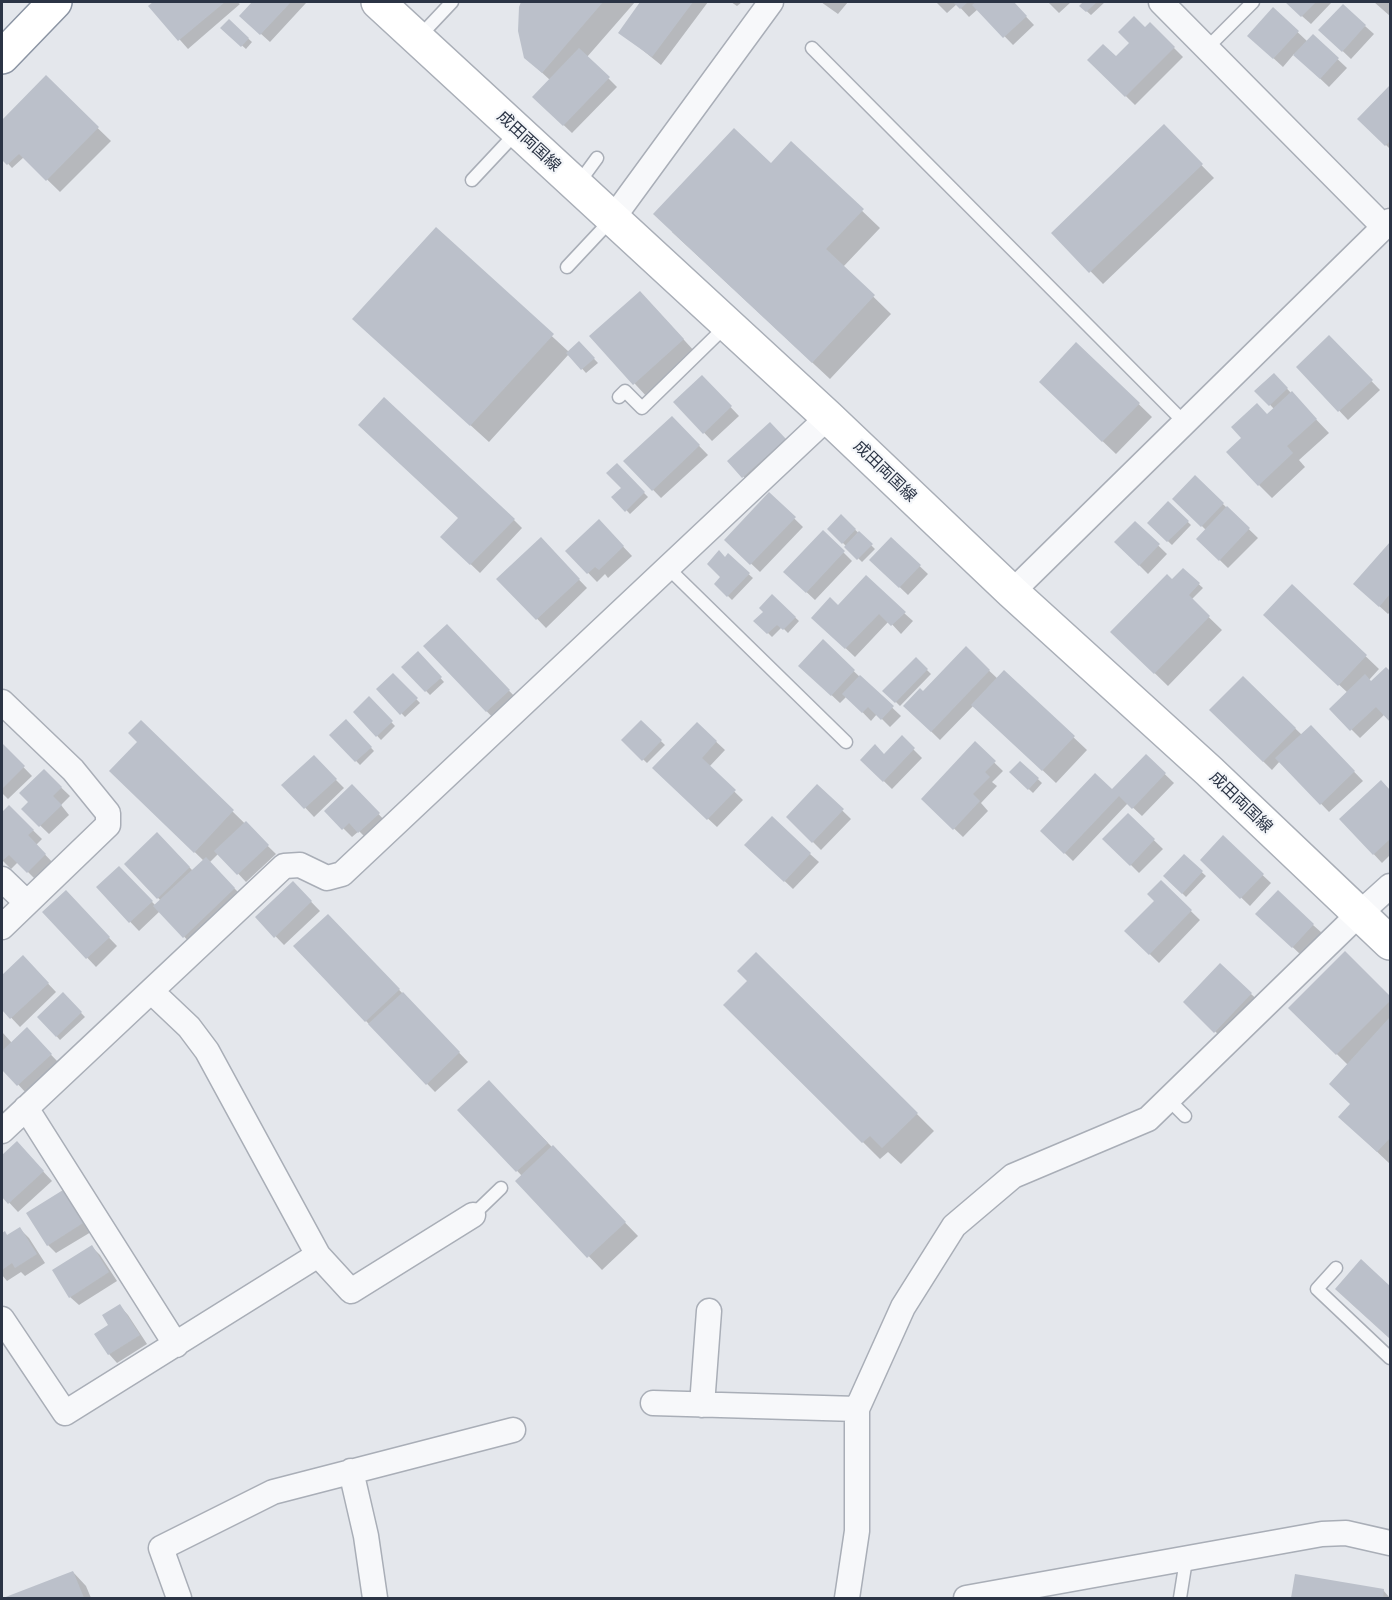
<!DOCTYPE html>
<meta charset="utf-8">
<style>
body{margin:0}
#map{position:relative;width:1392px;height:1600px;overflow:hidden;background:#e4e7ec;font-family:Lato,sans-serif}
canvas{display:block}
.frame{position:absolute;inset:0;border:3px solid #2b3445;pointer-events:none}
</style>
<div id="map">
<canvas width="1392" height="1600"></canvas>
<div class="frame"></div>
</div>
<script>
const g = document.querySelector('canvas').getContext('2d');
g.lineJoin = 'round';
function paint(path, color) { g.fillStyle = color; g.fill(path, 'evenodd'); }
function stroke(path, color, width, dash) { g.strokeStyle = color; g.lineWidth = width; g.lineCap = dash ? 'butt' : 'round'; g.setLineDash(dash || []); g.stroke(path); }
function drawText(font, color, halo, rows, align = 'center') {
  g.font = font + ' Lato,"Noto Sans JP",sans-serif'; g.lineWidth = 4.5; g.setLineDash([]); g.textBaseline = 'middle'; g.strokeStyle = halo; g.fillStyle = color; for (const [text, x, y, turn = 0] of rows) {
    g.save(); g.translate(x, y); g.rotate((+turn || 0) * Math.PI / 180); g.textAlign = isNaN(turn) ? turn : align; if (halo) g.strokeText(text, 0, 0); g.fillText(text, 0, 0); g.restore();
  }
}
paint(new Path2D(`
 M155 2H237L240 4 188 49 150 6Z
 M254 2H305L306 3 270 42 241 16Z
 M523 2H635L587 57 617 87 572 133 534 97 550 80 526 58 521 7Z
 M643 2H708L661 65 620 32Z
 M731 2H742L737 6Z
 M821 2H848L838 14Z
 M936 2H1012L1034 25 1013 45 978 9 969 17 957 4 947 13Z
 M1048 2H1071L1059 13Z
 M1086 2H1105L1091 15 1081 6Z
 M1286 2H1332L1311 24Z
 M1374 2H1390V16Z
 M1273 9 1308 42 1313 36 1347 68 1329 87 1294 54 1283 67 1258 44Z
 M229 21 252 42 246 49 222 28Z
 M1150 24 1183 57 1135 105 1089 60 1116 59Z
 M1365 26 1374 34 1351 59 1329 38Z
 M46 78 111 141 60 192 24 157 12 168 2 157V123Z
 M1390 87V149L1360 119Z
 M1164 127 1214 178 1103 284 1053 233Z
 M791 143 880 228 843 267 891 314 830 379 672 232 771 165Z
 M436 229 569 352 579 343 598 363 586 373 569 354 489 442 372 336Z
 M653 306 696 353 647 397 591 336Z
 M1329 337 1380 390 1348 420 1298 367Z
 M1077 344 1152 417 1116 454 1054 395Z
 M1274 375 1329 433 1299 460 1305 467 1272 498 1259 485 1267 416 1274 409 1257 391Z
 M702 377 739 416 712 441 675 402Z
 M672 418 708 455 661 498 625 461Z
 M779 433 793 449 752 486 729 461Z
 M617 465 648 497 630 514 614 497 623 488Z
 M1195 477 1258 538 1228 568 1198 539 1206 530 1174 499Z
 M769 494 803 527 760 572 726 540Z
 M1168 503 1191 525 1172 545 1149 523Z
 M841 516 875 549 862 562 829 529Z
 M460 518 514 520 522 528 480 573 442 537Z
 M599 521 632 556 608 578 605 574 597 582 567 551Z
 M1135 523 1167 554 1148 574 1116 542Z
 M823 532 852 561 815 600 785 572Z
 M540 539 587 588 546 628 499 579Z
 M891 539 928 574 908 595 871 560Z
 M1390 544V612L1388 614 1355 584Z
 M728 556 753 578 732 600 716 584 722 577 726 559Z
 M1183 570 1203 588 1191 600 1222 630 1168 686 1112 632 1177 586Z
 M1292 586 1379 669 1369 680 1372 683 1386 669 1390 674V719L1385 714 1360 738 1331 709 1348 693 1278 628Z
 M772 596 799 621 788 633 782 627 772 637 756 621 765 612Z
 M838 607 904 613 913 621 901 634 889 621 855 657 822 626Z
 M447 626 517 699 495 720 425 646Z
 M823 642 901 716 890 727 877 714 871 721 847 696 840 703 809 674Z
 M966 649 998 679 1004 672 1087 750 1056 783 974 705 940 740 905 706 923 694Z
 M418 653 444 682 430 695 403 667Z
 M916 659 931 674 900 706 885 691Z
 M393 675 420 703 405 717 378 689Z
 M1243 678 1302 735 1311 727 1363 781 1329 812 1280 761 1272 770 1211 710Z
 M369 699 395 726 381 740 355 712Z
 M346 721 374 751 360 765 331 735Z
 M141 722 276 854 246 882 219 853 209 863 243 897 192 945 160 911 139 931 98 888 119 868 156 906 161 901 126 864 157 834 193 871 204 861 124 784 139 742Z
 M641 722 665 745 647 763 623 740Z
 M697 724 725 750 709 767 743 800 717 827 663 777Z
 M902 738 922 758 892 789 862 760 885 756Z
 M975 744 1003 771 992 782 997 786 981 803 988 811 963 837 923 799Z
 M2 745 32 776 8 799 2 793Z
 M1146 756 1174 783 1142 816 1128 803 1073 861 1042 831 1112 792Z
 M313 757 344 788 314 817 284 785Z
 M1021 763 1042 783 1033 793 1011 772Z
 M44 771 70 796 61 805 69 815 49 834 23 809 30 802Z
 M1381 782 1390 792V855L1382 863 1341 819Z
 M352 786 387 823 368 840 359 831 352 837 326 811Z
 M817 786 851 819 821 850 788 817Z
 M9 807 42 839 36 845 54 864 36 880 18 862 11 869 2 860V814Z
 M1128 815 1163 849 1139 873 1105 839Z
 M1223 838 1271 883 1250 906 1202 860Z
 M755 853 810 854 819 862 793 889Z
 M1184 856 1206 876 1186 897 1165 876Z
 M1161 882 1200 920 1159 963 1126 931 1156 901Z
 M293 883 320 911 284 945 257 917Z
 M65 892 117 946 96 967 44 912Z
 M1266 922 1313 925 1322 933 1301 955Z
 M341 929 468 1062 435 1092 366 1021Z
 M1345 953 1390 998V1164L1354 1130 1348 1065 1290 1008Z
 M756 954 934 1131 901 1164 888 1152 880 1159 725 1005 749 981Z
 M23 957 56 992 20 1027 2 1008V977Z
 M63 994 85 1017 60 1040 39 1017Z
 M1251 994 1260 1002 1224 1040 1185 1002Z
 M27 1030 59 1063 27 1094 2 1067V1032L12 1043Z
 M489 1082 638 1236 602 1270 517 1181 522 1176 459 1110Z
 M17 1143 52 1181 18 1212 2 1195V1157Z
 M62 1192 71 1201 91 1232 56 1253 48 1245Z
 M20 1229 29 1238 45 1263 25 1276 21 1272 7 1281 2 1275V1235L4 1233 8 1237Z
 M92 1247 100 1255 117 1281 79 1305 70 1297Z
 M1361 1262 1390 1288V1338L1350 1302Z
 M120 1306 128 1315 147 1344 117 1363 109 1354 110 1326Z
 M73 1572 86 1586 91 1598H7Z
 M1296 1576 1383 1590 1390 1598H1292Z`), '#0003');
paint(new Path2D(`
 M153 2H225L178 41 148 6Z
 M252 2H291L260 35 239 16Z
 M521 2H603L542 73 524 58 518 31 519 7Z
 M640 2H693L652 57 618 33Z
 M953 2H968L960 9Z
 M976 2H1014L1027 16 1003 38 972 5Z
 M1083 2H1097L1086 12 1079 6Z
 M1285 2H1316L1301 17Z
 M1343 4 1366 25 1342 52 1318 30Z
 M1273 7 1299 31 1273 59 1247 36Z
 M1134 16 1145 27 1150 22 1175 47 1125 97 1087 60 1103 44 1116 56 1129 43 1118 32Z
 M229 19 249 38 241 47 220 28Z
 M1313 34 1339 58 1320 79 1293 55Z
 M579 48 610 77 563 126 532 97Z
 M46 75 99 127 46 181 19 154 7 165 2 160V120Z
 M1390 85V141L1385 146 1357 119Z
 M1164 124 1203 164 1089 273 1051 233Z
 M734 128 771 163 791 141 864 209 826 249 875 295 812 363 653 214Z
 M436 227 554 334 470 426 352 319Z
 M640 291 684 339 633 385 589 336Z
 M1329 335 1373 380 1338 412 1296 367Z
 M579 341 595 358 581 370 566 353Z
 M1076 342 1140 403 1102 442 1039 382Z
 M1274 373 1288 388 1269 406 1254 391Z
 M702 375 732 406 703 434 673 402Z
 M1292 391 1317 419 1287 446 1293 453 1258 486 1226 452 1241 438 1231 427 1257 403 1267 414Z
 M384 397 515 519 470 565 440 537 458 518 358 425Z
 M672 416 700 445 652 491 623 461Z
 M770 422 786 439 742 478 727 461Z
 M617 463 645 492 625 512 611 497 621 488 606 473Z
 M1195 475 1224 503 1201 527 1172 499Z
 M769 492 796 517 750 565 724 540Z
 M1168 501 1189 521 1167 542 1147 523Z
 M1227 506 1250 528 1219 561 1196 539Z
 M841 514 856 529 842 544 827 529Z
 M599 519 624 546 599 570 595 567 587 574 565 551Z
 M1135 521 1160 544 1139 566 1114 542Z
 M823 530 845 551 806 593 783 572Z
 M859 531 873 544 857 560 844 547Z
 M541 537 580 579 536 620 496 579Z
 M891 537 921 565 899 588 869 560Z
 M1390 542V594L1379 607 1353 584Z
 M719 550 725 557 728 553 750 573 727 597 714 584 720 577 707 564Z
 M1183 568 1200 583 1189 595 1210 616 1154 674 1110 632 1167 574 1172 579Z
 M866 575 906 612 891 626 879 614 845 649 811 618 830 597 838 605Z
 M1292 584 1367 655 1338 686 1263 615Z
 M772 594 796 617 783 630 777 625 767 634 753 621 763 612 759 608Z
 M447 624 510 690 486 712 423 646Z
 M823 639 855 670 831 696 798 666Z
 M966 646 990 670 931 732 903 706 920 688 923 691Z
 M418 651 442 677 425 692 401 667Z
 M916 657 928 669 895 703 882 691Z
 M1386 667 1390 671V722L1376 707 1350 731 1329 709 1365 674 1371 681Z
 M1004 670 1075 736 1042 771 971 705Z
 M393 673 418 698 400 715 376 689Z
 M860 675 894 706 881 720 868 707 862 713 842 694Z
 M1243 676 1296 728 1263 762 1209 710Z
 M369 696 393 721 376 737 353 712Z
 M346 719 372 747 355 762 329 735Z
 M141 720 234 810 194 853 109 771 137 742 128 733Z
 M641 720 662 740 642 761 621 740Z
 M697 722 717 741 702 758 736 790 707 820 652 768Z
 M1311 725 1355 771 1320 805 1275 758Z
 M902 735 915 748 883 782 860 760 875 744 884 754Z
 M975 741 996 761 985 772 990 777 973 794 980 801 953 830 921 799Z
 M2 743 25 766 2 789Z
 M1146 754 1166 773 1132 809 1119 796 1064 854 1040 831 1095 773 1112 789Z
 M314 755 337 779 304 809 281 785Z
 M1020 761 1039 778 1028 790 1009 772Z
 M44 769 62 787 53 796 62 805 39 827 21 809 28 802 19 793Z
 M1381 780 1390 790V839L1373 855 1339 819Z
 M352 784 380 813 358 833 349 823 342 830 324 811Z
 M817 784 844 809 812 843 786 817Z
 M9 805 34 830 28 835 46 854 27 873 9 855 2 861V812Z
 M1128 813 1155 839 1130 866 1102 839Z
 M772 816 811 853 784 882 744 845Z
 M246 821 269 845 237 875 214 851Z
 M157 832 190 867 157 899 124 864Z
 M1223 835 1264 874 1240 899 1200 860Z
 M1184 854 1203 871 1182 894 1163 876Z
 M206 857 235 888 183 938 153 906Z
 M119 866 153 901 129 923 96 887Z
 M1161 880 1192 910 1149 955 1124 931 1154 901 1147 894Z
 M293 881 312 901 274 938 255 917Z
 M66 890 110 937 86 959 42 912Z
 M1278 890 1314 924 1292 948 1255 914Z
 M328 914 400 989 365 1022 293 946Z
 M1345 951 1390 996V1001L1336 1055 1288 1008Z
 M756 952 918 1113 882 1148 870 1136 862 1143 723 1005 747 981 737 971Z
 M23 955 49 983 10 1019 2 1010V975Z
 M1220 963 1252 993 1214 1033 1183 1002Z
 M63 992 82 1012 56 1037 37 1017Z
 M403 992 460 1052 426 1085 368 1024Z
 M1390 1017V1138L1377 1152 1338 1117 1350 1104 1329 1084Z
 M27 1027 52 1054 17 1086 2 1070V1051Z
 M489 1080 548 1143 516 1172 457 1110Z
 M17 1141 44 1171 8 1204 2 1197V1155Z
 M553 1145 626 1222 587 1258 515 1181Z
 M63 1190 83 1223 47 1246 26 1213Z
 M20 1227 37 1254 15 1268 12 1263 2 1270V1233L5 1231 7 1235Z
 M92 1245 109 1272 69 1298 52 1270Z
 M1361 1259 1390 1286V1339L1335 1289Z
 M120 1304 140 1335 108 1355 94 1334 108 1325 102 1315Z
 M73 1571 84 1598H3Z
 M1295 1574 1384 1589 1383 1598H1291Z`), '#bbc0ca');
const lane = new Path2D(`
 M419 37 452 2
 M1208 47 1253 2
 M812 48 1185 423
 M472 180 516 133
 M578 184 597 158
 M567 267 611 220
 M619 397 625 391 642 408 727 325
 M668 568 846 742
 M1168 1099 1185 1116
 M473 1215 501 1188
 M1336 1268 1317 1289 1390 1358
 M1180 1598 1186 1560`);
const street = new Path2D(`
 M1161 2 1384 227
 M613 218 771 2
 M1012 592 1390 221
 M2 702 73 770 108 813V825L2 927
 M2 879 27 903
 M151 991 189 1027 207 1051 318 1255 351 1291 473 1215
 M26 1108 176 1345
 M2 1131 284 866 300 865 327 878 342 874 828 417
 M2 1319 65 1413 318 1255
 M653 1403 857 1409
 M702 1405 709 1311
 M351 1471 366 1536 375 1598
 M179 1598 161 1548 273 1492 513 1430
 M847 1598 857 1531V1409L903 1307 954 1226 1013 1176 1148 1119 1359 914 1390 886
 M966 1598 1322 1534 1346 1533 1390 1543`);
const secondary = new Path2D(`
 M378 2 828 417 1012 592 1209 771 1390 943`);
const highway = new Path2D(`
 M2 57 55 2`);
stroke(lane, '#a9aeb7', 15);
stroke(street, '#a9aeb7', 27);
stroke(secondary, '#a9aeb7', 36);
stroke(highway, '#8b94a3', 36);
stroke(lane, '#f7f8fa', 12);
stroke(street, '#f7f8fa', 24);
stroke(secondary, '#fff', 33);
stroke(highway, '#fff', 33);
drawText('16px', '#2b3445', '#f4f6f9', [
 ["成田両国線",529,141,43],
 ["成田両国線",885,471,44],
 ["成田両国線",1241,802,44]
]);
</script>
